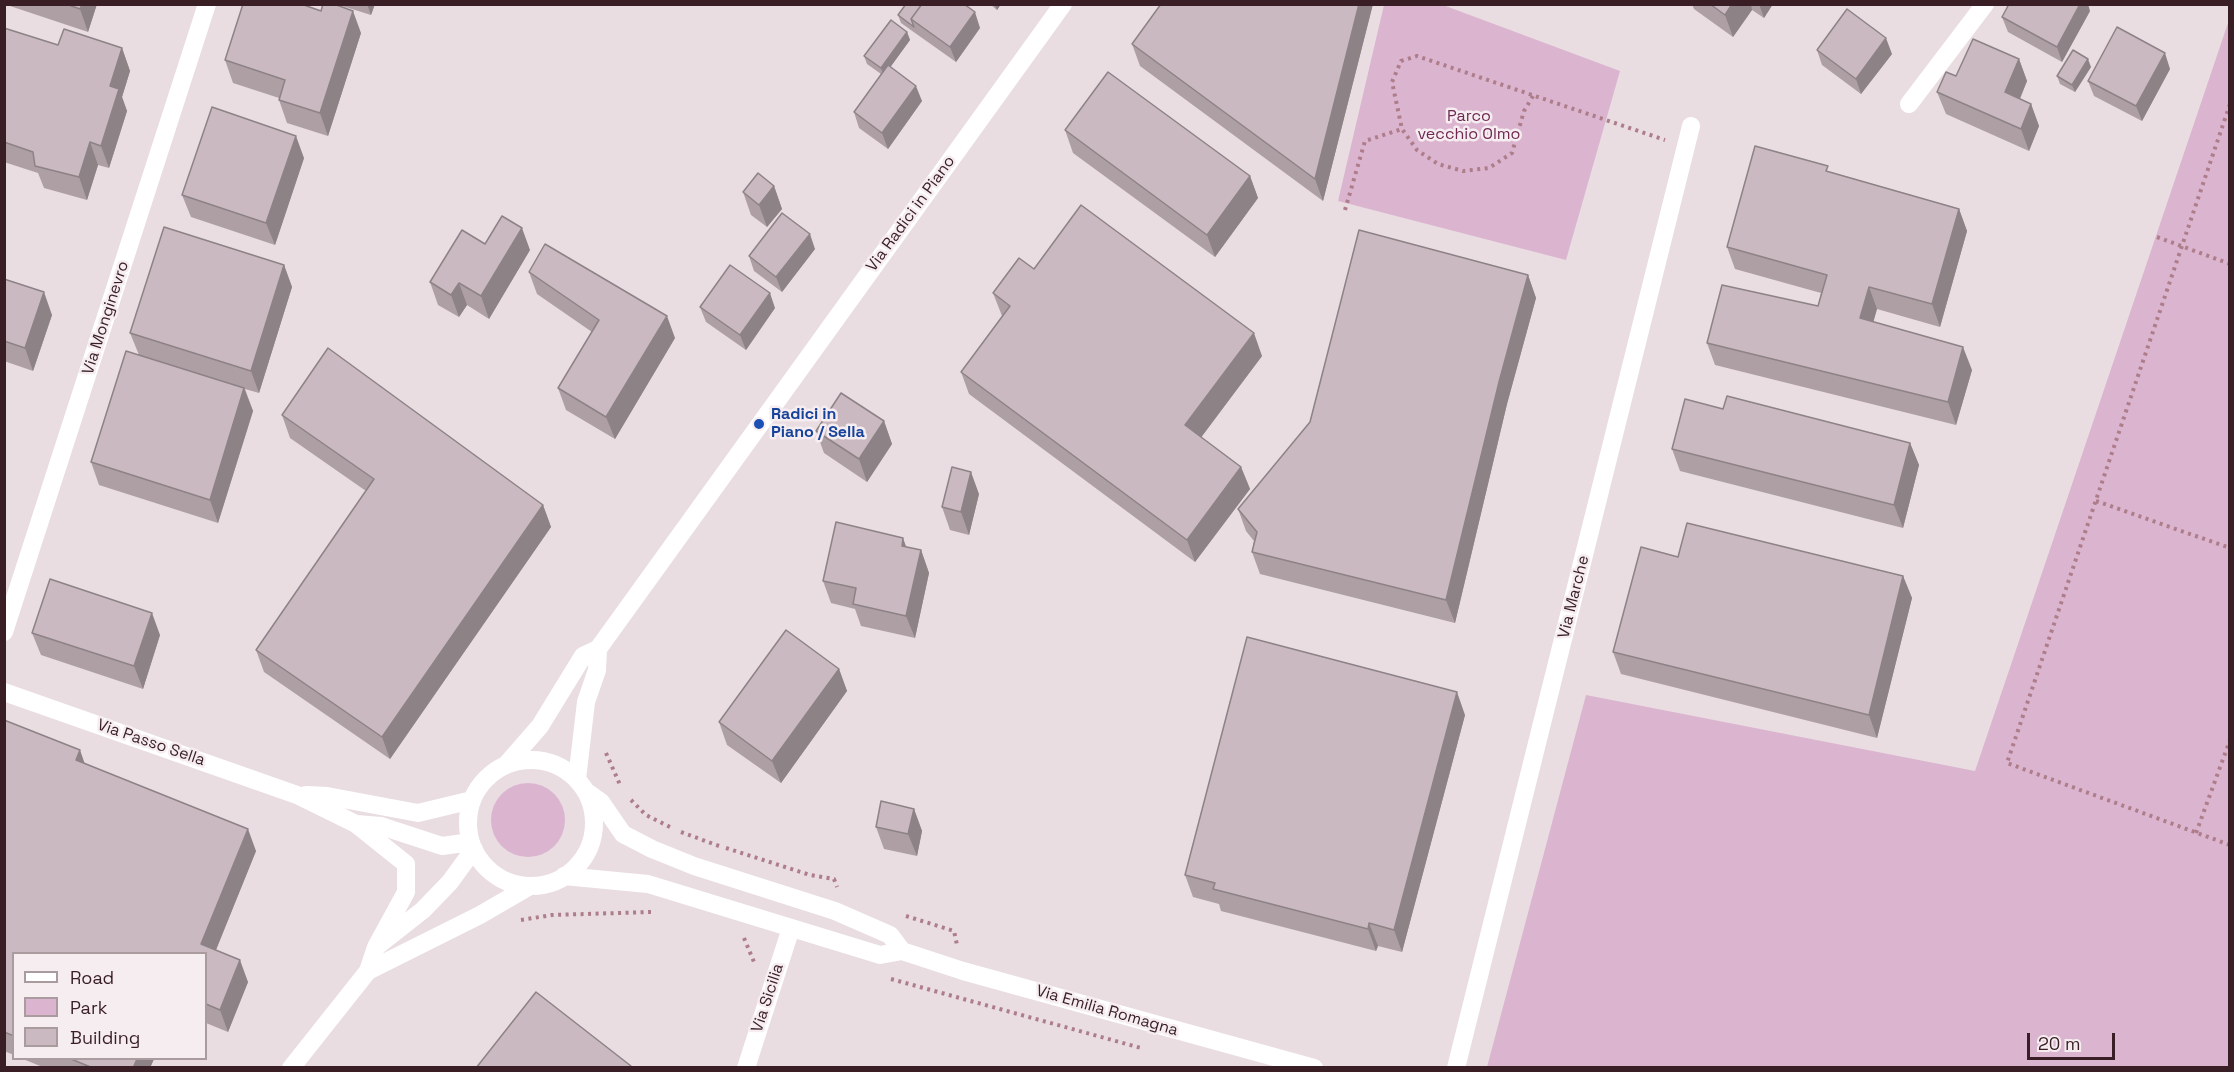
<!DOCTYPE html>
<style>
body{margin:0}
#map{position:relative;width:2234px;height:1072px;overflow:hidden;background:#e9dde2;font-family:"Space Grotesk",sans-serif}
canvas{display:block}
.frame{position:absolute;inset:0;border:6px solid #391f25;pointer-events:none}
.legend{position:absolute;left:12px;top:952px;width:195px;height:108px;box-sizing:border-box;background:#f6edf1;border:2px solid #aa9b9f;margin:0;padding:8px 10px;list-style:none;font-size:18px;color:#391f25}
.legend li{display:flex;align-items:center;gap:12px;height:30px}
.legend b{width:30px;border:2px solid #aa9b9f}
.scale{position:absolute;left:2027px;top:1033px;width:88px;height:27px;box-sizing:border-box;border:3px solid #391f25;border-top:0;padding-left:8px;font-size:18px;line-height:21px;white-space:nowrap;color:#391f25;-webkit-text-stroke:4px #f6edf1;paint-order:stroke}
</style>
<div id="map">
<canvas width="2234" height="1072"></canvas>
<div class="frame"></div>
<ul class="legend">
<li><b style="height:8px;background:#fff"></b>Road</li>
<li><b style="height:16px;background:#dbb5cf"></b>Park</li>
<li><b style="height:16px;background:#cab9c0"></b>Building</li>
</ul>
<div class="scale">20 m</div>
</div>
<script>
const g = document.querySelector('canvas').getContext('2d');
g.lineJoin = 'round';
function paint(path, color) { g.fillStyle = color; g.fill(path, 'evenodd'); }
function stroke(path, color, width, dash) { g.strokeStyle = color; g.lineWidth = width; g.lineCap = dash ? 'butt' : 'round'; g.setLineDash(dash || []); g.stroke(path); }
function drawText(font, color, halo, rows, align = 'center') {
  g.font = font + ' "Space Grotesk",sans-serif'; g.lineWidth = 5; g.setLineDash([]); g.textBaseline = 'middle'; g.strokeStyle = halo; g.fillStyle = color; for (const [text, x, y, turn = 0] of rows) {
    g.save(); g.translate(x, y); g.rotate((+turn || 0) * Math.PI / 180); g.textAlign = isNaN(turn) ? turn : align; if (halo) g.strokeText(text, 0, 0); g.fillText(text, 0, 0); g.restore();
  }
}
paint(new Path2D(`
 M1384 5H1443L1620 71 1566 260 1338 201Z
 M2229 20V1067H1487L1586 695 1975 771Z
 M491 820a37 37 0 1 1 74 0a37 37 0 1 1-74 0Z`), '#dbb5cf');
stroke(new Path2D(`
 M1533 96 1524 111 1512 153 1489 168 1463 171 1438 164 1417 150 1402 129 1392 82 1401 61 1417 56 1665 140
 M2230 104 2007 763 2230 845
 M1345 210 1365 141 1402 129
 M2157 237 2230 264
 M2096 501 2230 548
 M606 753 621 787
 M631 800 646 815 674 829
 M681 832 719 846
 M2196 833 2230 740
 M726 848 810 875 834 879 837 887
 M906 916 954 931 957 945
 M521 920 552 915 651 912
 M744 938 754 962
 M891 979 1141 1048`), '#ad7d8a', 4, [3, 4.5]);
stroke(new Path2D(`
 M1909 104 1985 4
 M4 632 207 4
 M4 692 297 795 356 824 406 864V892L376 947
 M468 823a63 63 0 1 1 126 0a63 63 0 1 1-126 0Z
 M506 765 540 726 583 656 598 649
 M577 779 586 702 597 670 598 649 1063 4
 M587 792 601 802 623 834 652 849 694 866 835 911 890 935 902 951
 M306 795 327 796 418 813 472 800
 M356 824 381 826 442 846 471 842
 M564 876 648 884 880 955 902 951 963 971 1314 1068
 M368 971 480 915 530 886
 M291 1068 368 971 376 947 423 910 450 882 474 849
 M746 1068 791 928
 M1456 1068 1691 126`), '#fff', 18);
paint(new Path2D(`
 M4 4H97L88 32Z
 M336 4H375L371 15Z
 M990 4H1001L997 10Z
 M1161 4H1373L1323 201 1140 66 1132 44Z
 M1692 4H1773L1764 18 1752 10 1733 37 1694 9Z
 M2090 11 2062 62 2008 32 2002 17Z
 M898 15 980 28 956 62 901 23Z
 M4 28 58 45 122 48 130 71 122 97 127 111 109 168 98 165 87 200 44 188 38 173 4 162Z
 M907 32 910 40 890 67 922 101 888 149 859 128 854 112 881 74 867 64 864 56Z
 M361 33 328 136 287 123 279 100V98L233 83 225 60Z
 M1817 50 1892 54 1861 94 1822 65Z
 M2019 59 2027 81 2020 99 2031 104 2039 126 2029 151 1946 114 1937 92 1956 76Z
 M2091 67 2075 92 2060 84 2057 76Z
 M2170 69 2142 121 2094 96 2088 81Z
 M1065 130 1250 176 1258 198 1215 257 1073 153Z
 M304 158 275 245 191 217 182 195Z
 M1830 172 1959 209 1967 231 1940 327 1877 309 1873 322 1972 370 1956 425 1715 365 1707 343 1818 306 1821 293 1735 269 1727 247Z
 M774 186 782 209 767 227 751 215 743 192Z
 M485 244 530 250 489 319 467 305 459 317 438 305 430 282Z
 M815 249 782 292 754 271 749 256Z
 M284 265 292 287 259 393 245 389 253 411 218 523 99 485 91 462 139 355 130 333Z
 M1034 269 1262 356 1201 437 1241 467 1250 489 1195 562 969 394 961 372 1002 316 993 293Z
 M529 272 675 338 615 439 566 410 558 388 592 332 537 294Z
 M1528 275 1536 298 1507 404 1455 623 1260 574 1252 552 1254 541 1246 531 1238 509Z
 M4 279 52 315 33 371 4 361Z
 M700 307 775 308 746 350 706 322Z
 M1723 409 1910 443 1919 465 1903 528 1680 471 1672 449Z
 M282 415 543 505 551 527 390 759 264 672 256 650 366 491 290 438Z
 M884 421 892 444 867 482 824 453 816 431Z
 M979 494 969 535 950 530 942 507Z
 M907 547 921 550 929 573 915 638 861 626 855 609 831 603 823 581Z
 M1678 557 1903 576 1912 598 1877 738 1621 674 1613 652Z
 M32 633 160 635 143 689 41 655Z
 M839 669 847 691 781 783 727 745 719 722Z
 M1465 715 1402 952 1378 946 1376 951 1221 911 1219 904 1193 897 1185 875Z
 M4 720 85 763 256 851 216 950 248 982 228 1032 206 1023V954H14V1055L4 1051Z
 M914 809 922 831 917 856 884 849 876 827Z
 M23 1059H154L150 1068H45Z`), '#ae9fa5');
paint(new Path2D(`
 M82 4H97L88 32 80 9Z
 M367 4H375L371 15Z
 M995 4H1001L997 10Z
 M1359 4H1373L1323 201 1315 179Z
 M1732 4H1751L1752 10 1733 37 1725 15Z
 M1759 4H1773L1764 18Z
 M2080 4H2088L2090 11 2062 62 2057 47Z
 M353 11 361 33 328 136 320 113Z
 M975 12 980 28 956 62 950 47Z
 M907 32 910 40 884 76 881 68Z
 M1886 38 1892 54 1861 94 1856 79Z
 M122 48 130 71 122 97 127 111 109 168 101 146 110 86Z
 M2165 53 2170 69 2142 121 2136 106Z
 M2019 59 2027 81 2013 115 2005 92Z
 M2088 59 2091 67 2075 92 2072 85Z
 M916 86 922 101 888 149 882 133Z
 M2031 104 2039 126 2029 151 2021 129Z
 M296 136 304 158 275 245 266 223Z
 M90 142 98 165 87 200 79 177Z
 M1250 176 1258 198 1215 257 1207 235Z
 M774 186 782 209 767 227 759 205Z
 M1959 209 1967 231 1940 327 1932 304Z
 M522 228 530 250 489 319 481 296Z
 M810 234 815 249 782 292 776 277Z
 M284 265 292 287 259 393 251 371Z
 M1528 275 1536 298 1507 404 1455 623 1446 600 1499 382Z
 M459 283 467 305 459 317 451 295Z
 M1869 287 1877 309 1868 341 1860 318Z
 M44 292 52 315 33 371 25 348Z
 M770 293 775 308 746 350 740 335Z
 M667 316 675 338 615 439 606 417Z
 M1254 333 1262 356 1194 447 1185 425Z
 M1963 347 1972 370 1956 425 1948 402Z
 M244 388 253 411 218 523 210 500Z
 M884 421 892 444 867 482 859 459Z
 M1910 443 1919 465 1903 528 1894 505Z
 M1241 467 1250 489 1195 562 1187 540Z
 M971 472 979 494 969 535 961 512Z
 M543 505 551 527 390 759 382 737Z
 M903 538 911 560 902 546Z
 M921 550 929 573 915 638 906 616Z
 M1903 576 1912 598 1877 738 1869 715Z
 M152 613 160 635 143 689 134 666Z
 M839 669 847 691 781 783 772 761Z
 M1457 692 1465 715 1402 952 1394 930Z
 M80 750 88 773 76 760Z
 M914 809 922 831 917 856 908 834Z
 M248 829 256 851 209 967 201 944Z
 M1369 923 1378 946 1376 951 1368 929Z
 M240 960 248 982 228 1032 220 1010Z
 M137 1059H154L150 1068H133Z`), '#8d8286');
const building = new Path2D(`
 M66 4H82L80 9Z
 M243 4H301L321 11 323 4H334L353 11 320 113 279 100 285 80 225 60Z
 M906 4H922L911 19 914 27 898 15Z
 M922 4H964L975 12 950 47 911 19Z
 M1161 4H1359L1315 179 1132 44Z
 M1710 4H1732L1725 15Z
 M2009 4H2080L2057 47 2002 17Z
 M1847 9 1886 38 1856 79 1817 50Z
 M891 20 907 32 881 68 864 56Z
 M2117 27 2165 53 2136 106 2088 81Z
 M4 28 58 45 64 29 122 48 110 86 119 89 101 146 90 142 79 177 35 166 33 152 4 142Z
 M1973 39 2019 59 2005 92 2031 104 2021 129 1937 92 1946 72 1956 76Z
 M2073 50 2088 59 2072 85 2057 76Z
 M888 65 916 86 882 133 854 112Z
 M1108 72 1250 176 1207 235 1065 130Z
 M212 107 296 136 266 223 182 195Z
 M1755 146 1828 166 1826 171 1959 209 1932 304 1869 287 1860 318 1963 347 1948 402 1707 343 1722 285 1818 306 1827 275 1727 247Z
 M758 173 774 186 759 205 743 192Z
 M1081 205 1254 333 1185 425 1241 467 1187 540 961 372 1010 306 993 293 1019 258 1034 269Z
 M782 213 810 234 776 277 749 256Z
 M502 216 522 228 481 296 459 283 451 295 430 282 462 230 485 244Z
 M164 227 284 265 251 371 130 333Z
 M1359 230 1528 275 1499 382 1446 600 1252 552 1257 532 1238 509 1310 422Z
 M545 244 667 316 606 417 558 388 599 320 529 272Z
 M730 265 770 293 740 335 700 307Z
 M4 279 44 292 25 348 4 341Z
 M328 348 543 505 382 737 256 650 374 479 282 415Z
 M126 351 244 388 210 500 91 462Z
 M841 393 884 421 859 459 816 431Z
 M1727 396 1910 443 1894 505 1672 449 1685 399 1723 409Z
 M952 467 971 472 961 512 942 507Z
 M836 522 903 538 902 546 921 550 906 616 853 604 856 588 823 581Z
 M1687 523 1903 576 1869 715 1613 652 1641 547 1678 557Z
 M50 579 152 613 134 666 32 633Z
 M786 630 839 669 772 761 719 722Z
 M1247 637 1457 692 1394 930 1369 923 1368 929 1213 889 1215 883 1185 875Z
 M4 720 80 750 76 760 248 829 201 944 240 960 220 1010 206 1004V954H14V1036L4 1032Z
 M881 801 914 809 908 834 876 827Z
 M536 992 631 1066 630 1068H476Z
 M71 1059H137L133 1068H93Z`);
paint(building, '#cab9c0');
stroke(building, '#8d8286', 1.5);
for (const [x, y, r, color] of [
 [759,424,6,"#1a4fb4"]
]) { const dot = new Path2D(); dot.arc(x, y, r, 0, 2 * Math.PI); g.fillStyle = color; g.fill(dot); stroke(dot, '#f6edf1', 2); }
drawText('16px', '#6f2951', '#f6edf1', [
 ["Parco",1469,117],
 ["vecchio Olmo",1469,135]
]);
drawText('16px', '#391f25', '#f6edf1', [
 ["Via Radici in Piano",911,214,-54],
 ["Via Monginevro",106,318,-72],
 ["Via Marche",1574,597,-76],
 ["Via Passo Sella",151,743,19],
 ["Via Sicilia",768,998,-72],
 ["Via Emilia Romagna",1107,1011,16]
]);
drawText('bold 16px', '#164399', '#f6edf1', [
 ["Radici in",771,415],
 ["Piano / Sella",771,433]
], 'left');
</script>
